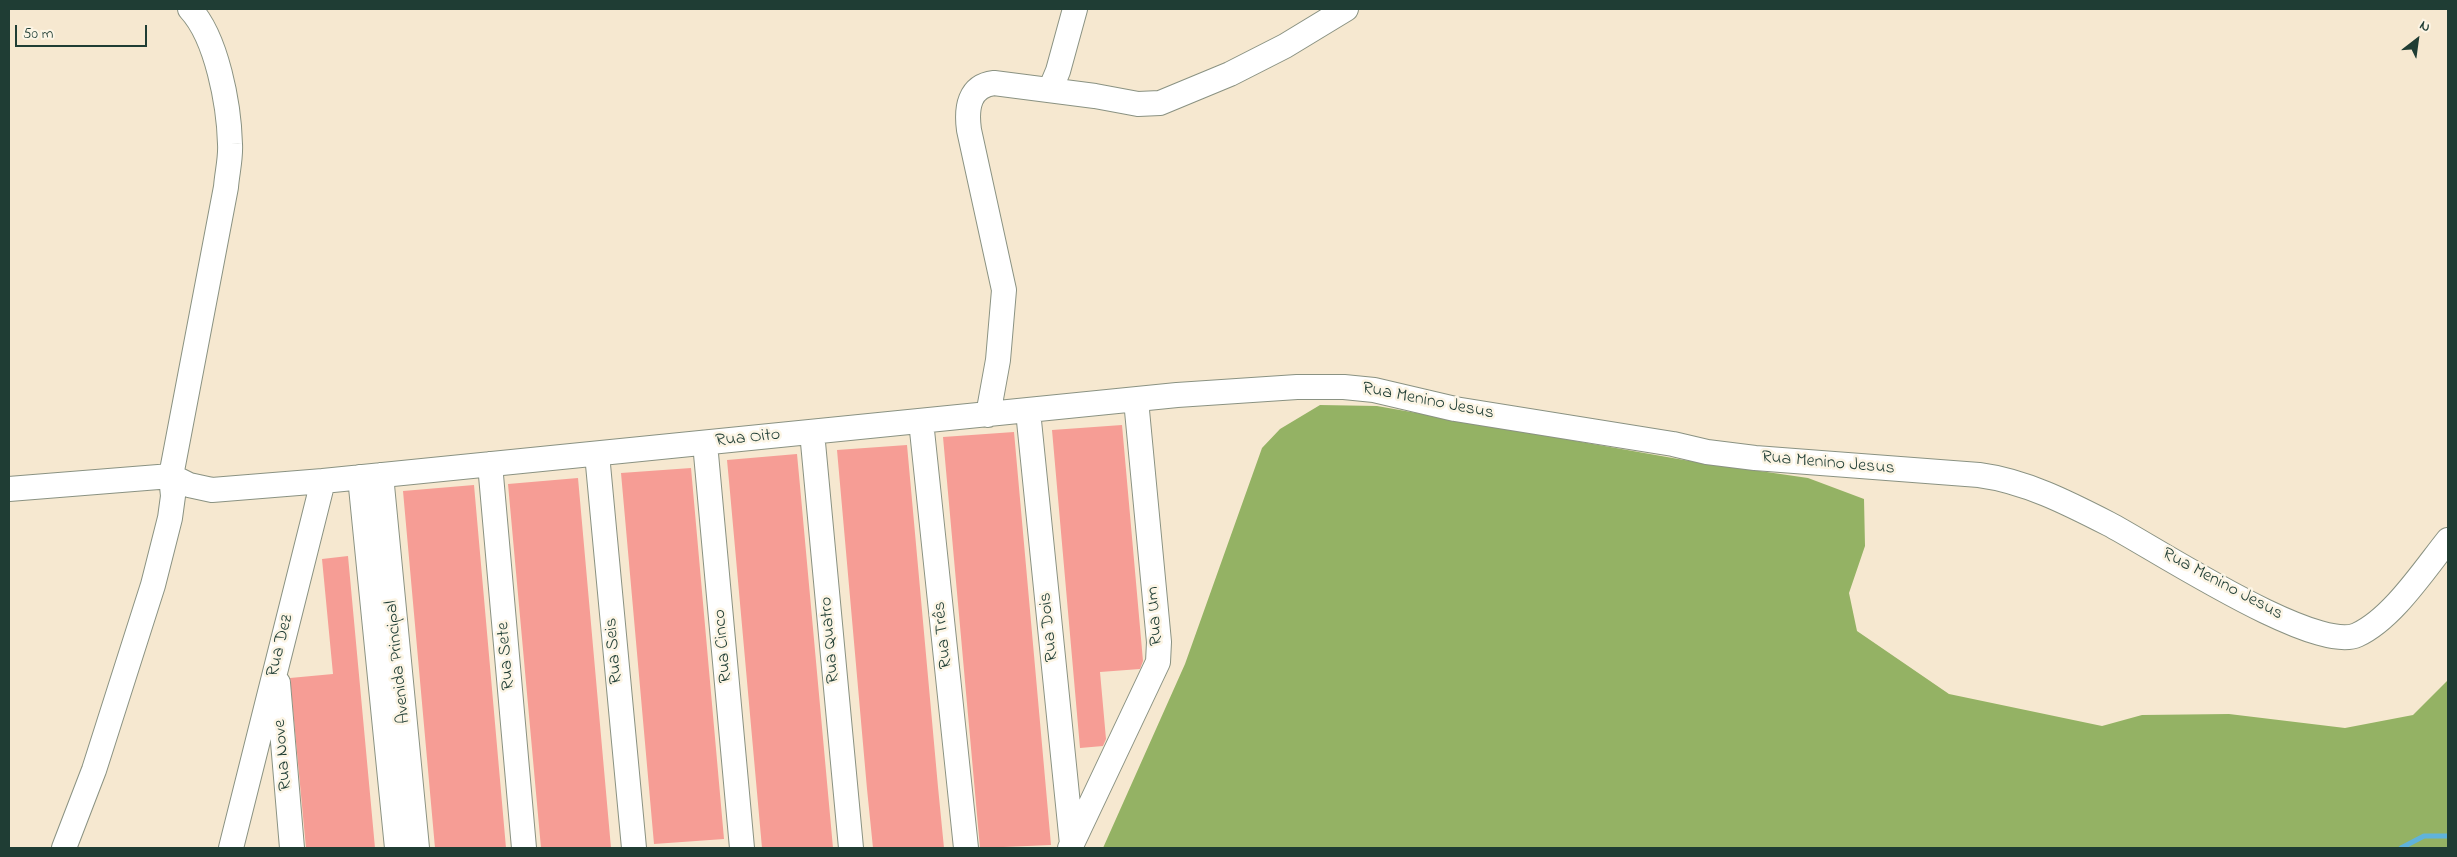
<!DOCTYPE html>
<meta charset="utf-8">
<style>
body{margin:0}
#map{position:relative;width:2457px;height:857px;overflow:hidden;background:#f6e8d0;font-family:"Indie Flower",sans-serif}
canvas{display:block}
.frame{position:absolute;inset:0;border:10px solid #1f3d34;pointer-events:none}
.north{position:absolute;left:2392px;top:15px;width:50px;height:50px;-webkit-text-stroke:4px #fcf5e5;paint-order:stroke;rotate:30deg;font-size:14px;font-weight:700;line-height:20px;text-align:center;color:#1f3d34}
.north::after{content:'';display:block;margin:auto;width:18px;height:22px;background:#1f3d34;clip-path:polygon(50% 0,100% 100%,50% 72%,0 100%)}
.scale{position:absolute;left:15px;top:25px;width:132px;height:22px;box-sizing:border-box;border:2px solid #1f3d34;border-top:0;padding-left:6px;font-size:15px;line-height:18px;white-space:nowrap;color:#1f3d34;-webkit-text-stroke:4px #fcf5e5;paint-order:stroke}
</style>
<div id="map">
<canvas width="2457" height="857"></canvas>
<div class="frame"></div>
<div class="north">N</div>
<div class="scale">50 m</div>
</div>
<script>
const g = document.querySelector('canvas').getContext('2d');
g.lineJoin = 'round';
function paint(path, color) { g.fillStyle = color; g.fill(path, 'evenodd'); }
function stroke(path, color, width, dash) { g.strokeStyle = color; g.lineWidth = width; g.lineCap = dash ? 'butt' : 'round'; g.setLineDash(dash || []); g.stroke(path); }
function drawText(font, color, halo, rows, align = 'center') {
  g.font = font + ' "Indie Flower",sans-serif'; g.lineWidth = 5; g.setLineDash([]); g.textBaseline = 'middle'; g.strokeStyle = halo; g.fillStyle = color; for (const [text, x, y, turn = 0] of rows) {
    g.save(); g.translate(x, y); g.rotate((+turn || 0) * Math.PI / 180); g.textAlign = isNaN(turn) ? turn : align; if (halo) g.strokeText(text, 0, 0); g.fillText(text, 0, 0); g.restore();
  }
}
paint(new Path2D(`
 M1320 405 1377 406 1684 460 1808 478 1864 499 1865 546 1849 593 1857 631 1949 694 2102 726 2142 715 2229 714 2345 728 2413 715 2448 680V848H1103L1185 664 1262 448 1280 429Z`), '#94b264');
stroke(new Path2D(`
 M2401 848 2424 836H2448`), '#60b3db', 5);
paint(new Path2D(`
 M1122 425 1143 661 1140 669 1100 672 1106 739 1103 746 1080 748 1052 430Z
 M1014 432 1051 845 980 848 943 437Z
 M907 445 938 787 944 848H873L867 789 837 450Z
 M797 454 800 486 833 848H762L730 492 727 460Z
 M691 468 724 839 654 844 621 473Z
 M578 478 611 848H541L508 484Z
 M474 485 506 848H435L403 491Z
 M348 556 375 848H306L290 678 333 674 322 559Z`), '#f69d95');
const minor = new Path2D(`
 M1050 90 1058 71 1075 9
 M1028 411 1072 844
 M988 415 998 360 1004 290 969 130C966 108 969 86 994 83L1095 96 1138 104 1160 103 1230 74 1285 46 1346 9
 M921 421 966 848
 M812 432 851 848
 M705 443 742 848
 M597 454 634 848
 M490 464 524 848
 M381 475 417 848
 M360 477 397 848
 M9 489 171 476 189 485 212 490 323 481
 M278 683 292 848
 M64 848 94 770 153 585 170 518 173 496 171 476 226 187C227 173 231 158 230 144 229 105 217 38 190 9
 M231 848 323 481 1177 395 1297 387H1344L1374 390 1455 409 1673 444 1707 452 1755 458 1979 475C2025 481 2068 503 2109 524 2153 547 2315 654 2357 635 2392 619 2424 570 2448 540
 M1070 848 1158 662 1159 642 1136 400`);
stroke(minor, '#8a9282', 26);
stroke(minor, '#fff', 24);
drawText('18px', '#1f3d34', '#fcf5e5', [
 ["Rua Menino Jesus",1428,402,11],
 ["Rua Oito",748,439,-6],
 ["Rua Menino Jesus",1828,464,5],
 ["Rua Menino Jesus",2222,585,28],
 ["Rua Um",1156,616,-94],
 ["Rua Dois",1050,627,-96],
 ["Rua Três",944,635,-96],
 ["Rua Quatro",831,640,-95],
 ["Rua Dez",281,646,-76],
 ["Rua Cinco",724,646,-95],
 ["Rua Seis",615,651,-95],
 ["Rua Sete",507,656,-95],
 ["Avenida Principal",399,662,-96],
 ["Rua Nove",284,755,-95]
]);
</script>
